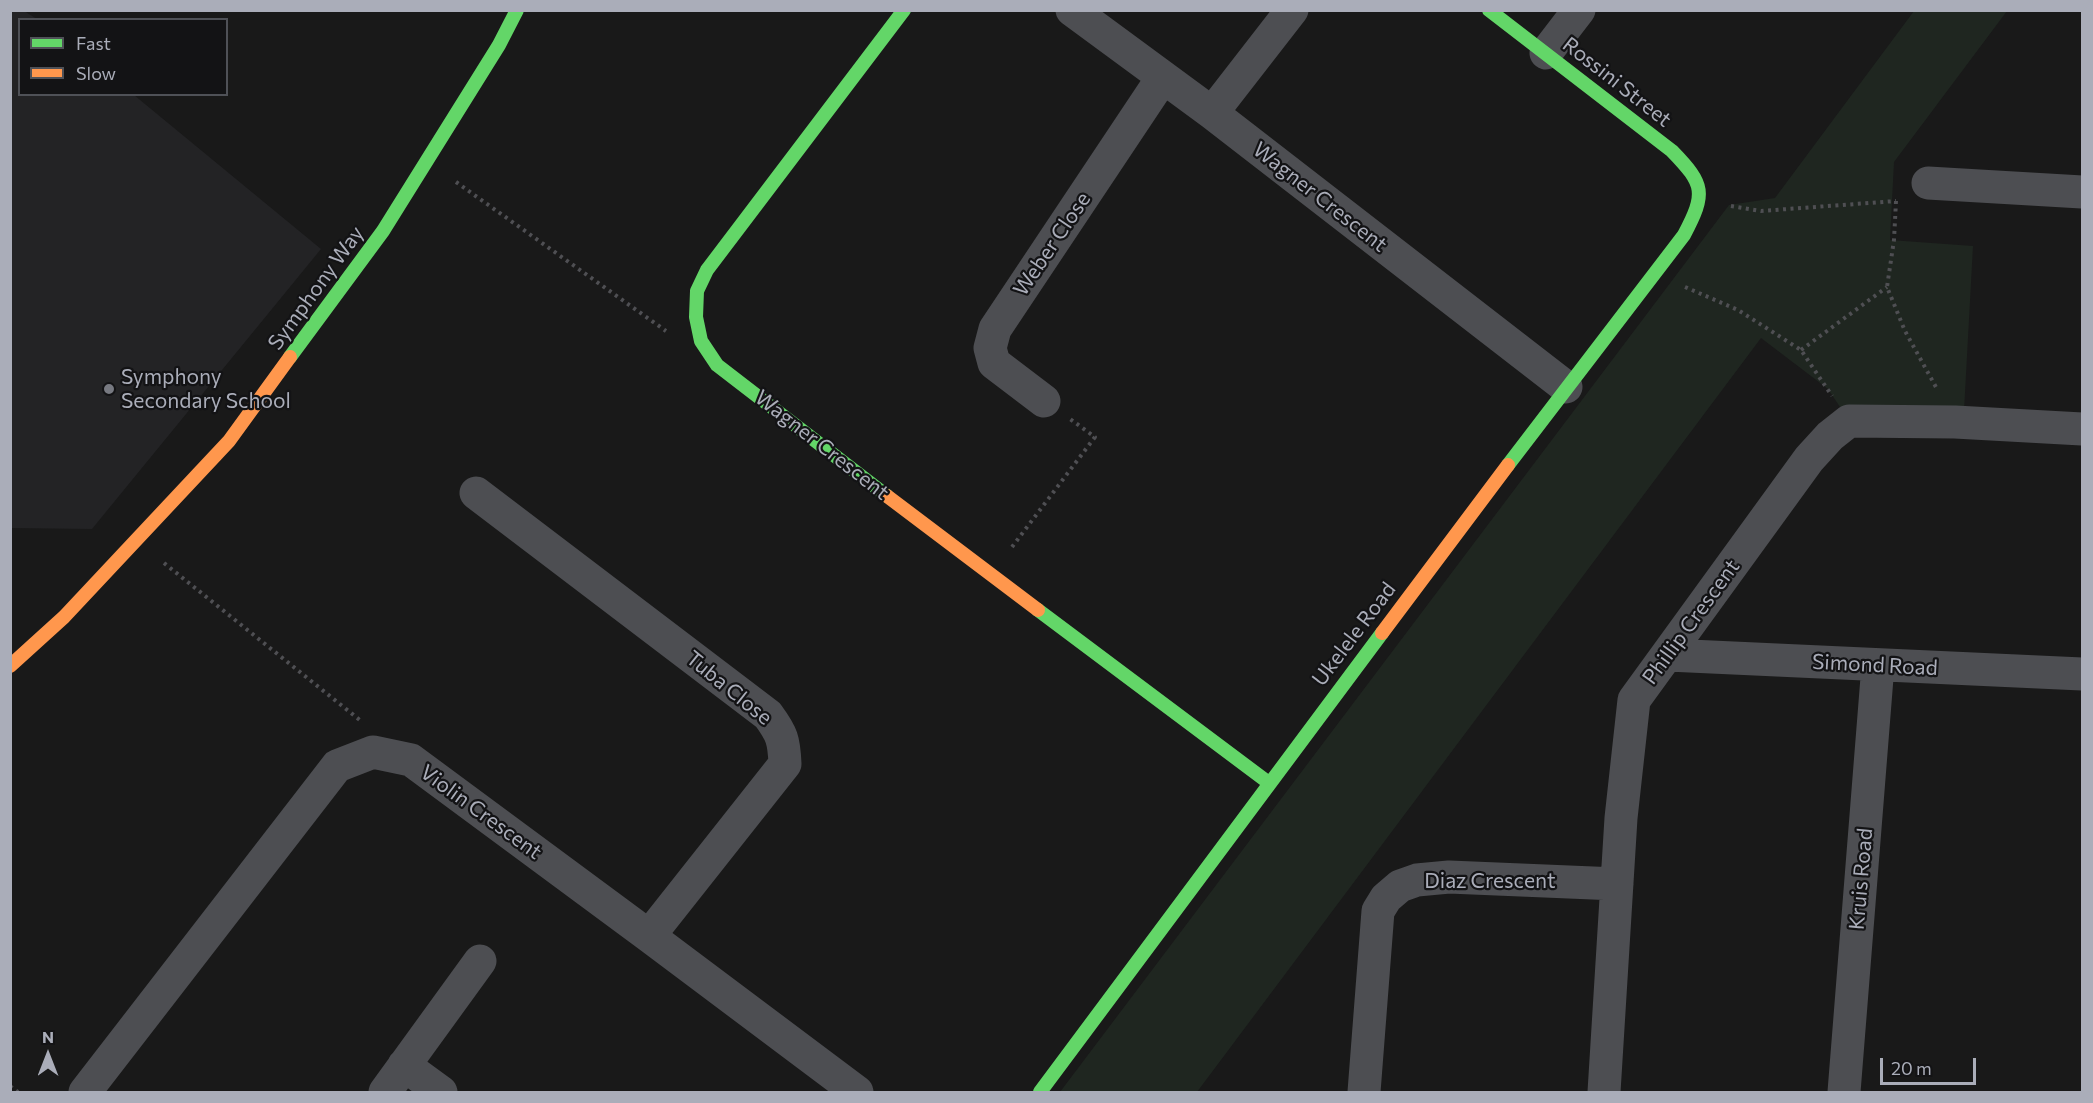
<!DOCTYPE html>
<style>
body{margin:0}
#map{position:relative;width:2093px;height:1103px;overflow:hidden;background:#191919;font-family:Commissioner,sans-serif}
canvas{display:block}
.frame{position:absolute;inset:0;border:12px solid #aaadb9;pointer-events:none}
.legend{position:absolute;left:18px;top:18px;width:210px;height:78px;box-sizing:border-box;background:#131315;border:2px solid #4f5157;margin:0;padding:8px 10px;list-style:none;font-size:18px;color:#aaadb9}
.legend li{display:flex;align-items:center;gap:12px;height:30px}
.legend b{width:30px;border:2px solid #4f5157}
.north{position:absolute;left:18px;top:1025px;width:60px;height:60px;-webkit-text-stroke:4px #131315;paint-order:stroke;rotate:0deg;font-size:16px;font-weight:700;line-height:24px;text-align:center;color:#aaadb9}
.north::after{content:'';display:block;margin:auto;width:21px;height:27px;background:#aaadb9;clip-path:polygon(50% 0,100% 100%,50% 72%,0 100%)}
.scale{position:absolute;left:1880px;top:1058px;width:96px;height:27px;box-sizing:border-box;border:3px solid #aaadb9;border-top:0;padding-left:8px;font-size:18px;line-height:21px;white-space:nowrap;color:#aaadb9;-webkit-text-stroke:4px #131315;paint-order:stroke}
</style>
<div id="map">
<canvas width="2093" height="1103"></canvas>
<div class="frame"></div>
<ul class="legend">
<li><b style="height:8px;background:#63d668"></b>Fast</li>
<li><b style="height:8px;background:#ff974d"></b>Slow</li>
</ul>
<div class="north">N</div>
<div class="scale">20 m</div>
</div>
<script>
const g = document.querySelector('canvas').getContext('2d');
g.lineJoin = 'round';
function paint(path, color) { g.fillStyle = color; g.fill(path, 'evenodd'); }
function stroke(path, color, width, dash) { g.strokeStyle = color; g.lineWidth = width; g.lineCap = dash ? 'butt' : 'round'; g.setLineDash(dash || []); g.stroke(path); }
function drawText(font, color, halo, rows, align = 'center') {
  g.font = font + ' Commissioner,sans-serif'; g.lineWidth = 4.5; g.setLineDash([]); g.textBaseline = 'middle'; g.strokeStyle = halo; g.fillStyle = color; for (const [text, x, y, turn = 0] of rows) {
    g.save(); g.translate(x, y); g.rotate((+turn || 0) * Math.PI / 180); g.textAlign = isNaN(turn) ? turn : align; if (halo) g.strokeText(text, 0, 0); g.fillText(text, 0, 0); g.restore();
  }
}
paint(new Path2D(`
 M24 11 37 19 20 20V94L134 95 321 249 92 529 11 528 10 11Z`), '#232325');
paint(new Path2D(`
 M1914 11H2007L1894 162 1890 240 1973 246 1964 411 1840 407 1828 389 1761 338 1197 1092H1060L1729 205 1775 198Z`), '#1f2620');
stroke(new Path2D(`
 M456 182 666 331
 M1896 201 1894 240 1887 287 1905 331 1937 389
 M1731 206 1761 211 1896 201
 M1685 287 1738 310 1801 350 1832 396
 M1801 350 1887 287
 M1012 547 1095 437 1070 419
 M164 563 361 721
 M10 1086 18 1092`), '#4f4f53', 4, [3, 4.5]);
stroke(new Path2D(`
 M1072 10 1212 113 1566 387
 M1546 53 1579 10
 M1212 113 1292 10
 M1928 183 2082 192
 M1044 401 994 363 990 348 995 329 1163 77
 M476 493 768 715C782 734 784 740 785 764L649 936
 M1668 655 2082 674
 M404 1065 441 1092
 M85 1092 337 766 373 752 411 760 649 936 857 1092
 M385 1092 480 961
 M1364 1092 1378 911 1386 898 1400 886 1417 880 1449 877 1617 884
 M1604 1092 1621 818 1634 700 1809 459 1830 436 1849 421 1955 422 2082 429
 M1844 1092 1878 665`), '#4d4e52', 33);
stroke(new Path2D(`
 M1489 10 1672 151C1705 185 1706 193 1684 235L1508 465
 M290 357 383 231 499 45 517 10
 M887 496 717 365 701 341 696 317 697 291 707 270 904 10
 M1038 610 1269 783
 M1040 1092 1382 633`), '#63d668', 14);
stroke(new Path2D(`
 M887 496 1038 610
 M1382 633 1508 465
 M10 666 64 617 229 441 290 357`), '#ff974d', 14);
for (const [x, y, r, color] of [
 [109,389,6,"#777981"]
]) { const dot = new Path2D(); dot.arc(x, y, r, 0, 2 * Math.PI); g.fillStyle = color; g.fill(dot); stroke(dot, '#131315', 2); }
drawText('21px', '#aaadb9', '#131315', [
 ["Rossini Street",1617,82,38],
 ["Wagner Crescent",1320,197,38],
 ["Weber Close",1052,244,-56],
 ["Symphony Way",316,288,-54],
 ["Wagner Crescent",822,445,38],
 ["Phillip Crescent",1691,622,-54],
 ["Ukelele Road",1354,634,-53],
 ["Simond Road",1875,665,3],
 ["Tuba Close",729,688,39],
 ["Violin Crescent",481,812,36],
 ["Kruis Road",1861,879,-85],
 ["Diaz Crescent",1490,881]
]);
drawText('21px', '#aaadb9', '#131315', [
 ["Symphony",121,377],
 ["Secondary School",121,401]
], 'left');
</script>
